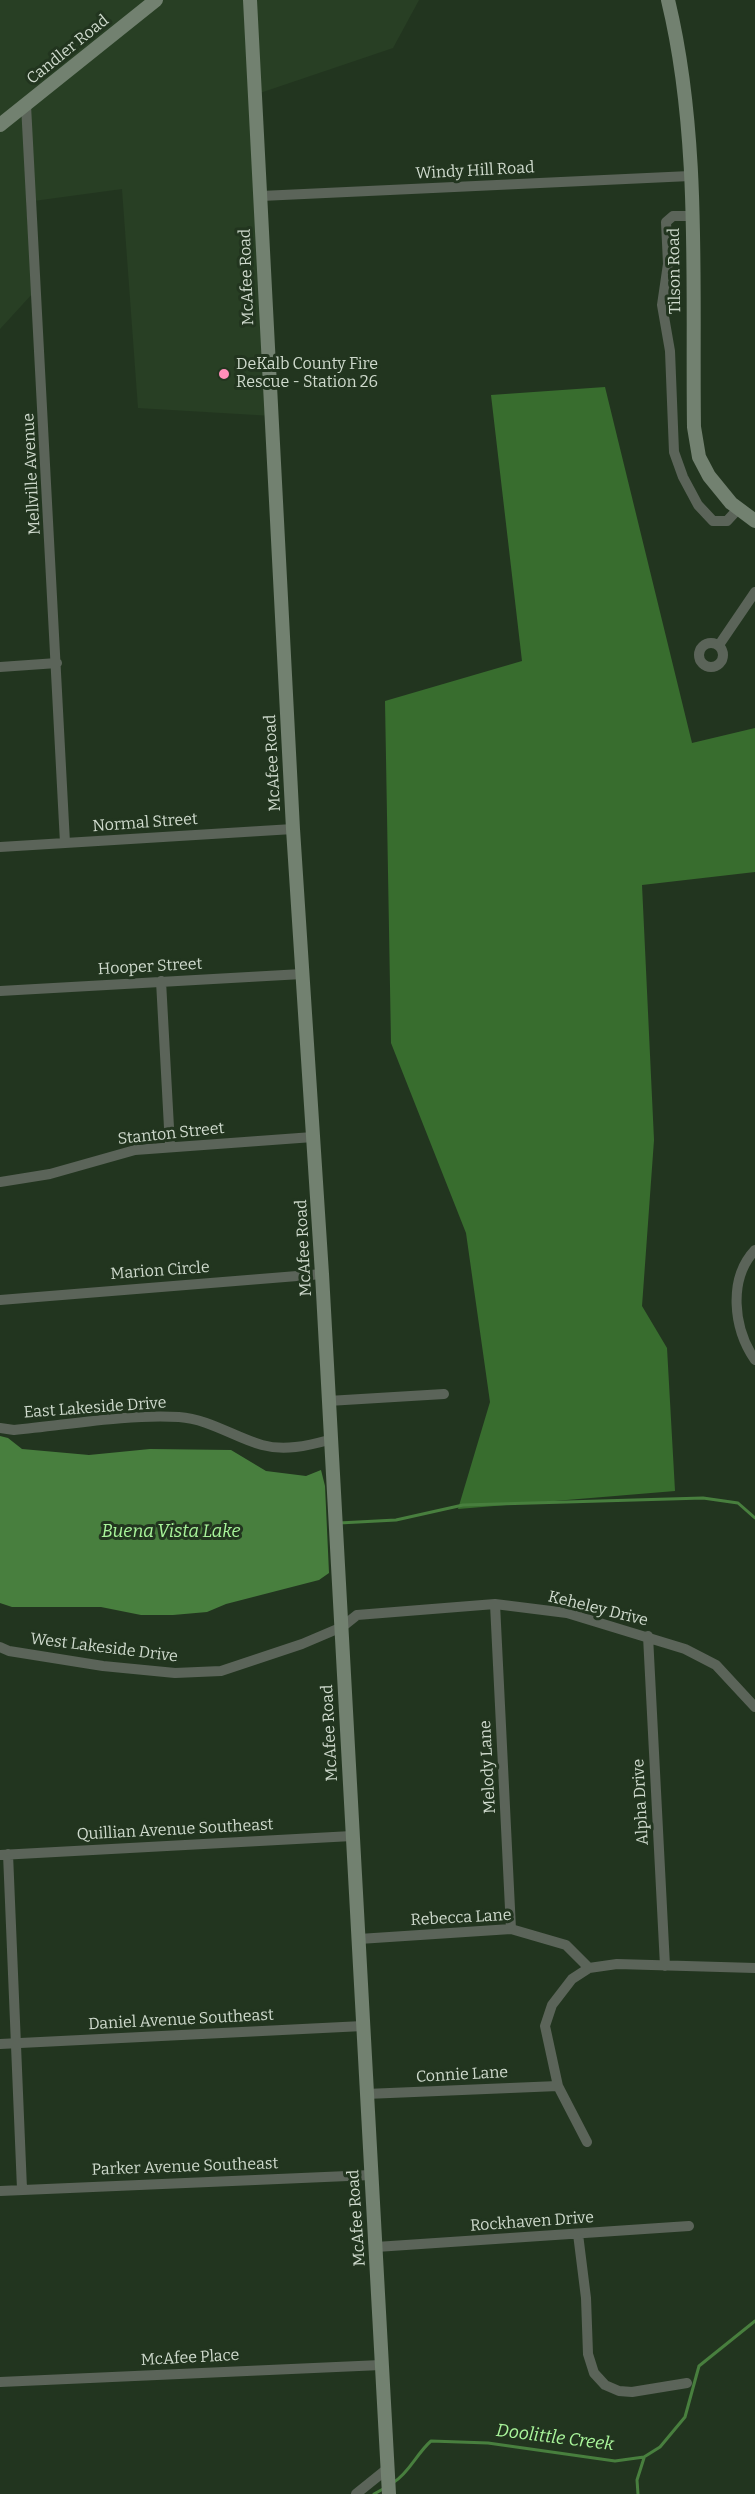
<!DOCTYPE html>
<style>
body{margin:0}
canvas{display:block;background:#22351f}
</style>
<canvas width="755" height="2494"></canvas>
<script>
const g = document.querySelector('canvas').getContext('2d');
g.lineJoin = 'round';
function paint(path, color) { g.fillStyle = color; g.fill(path, 'evenodd'); }
function stroke(path, color, width, dash) { g.strokeStyle = color; g.lineWidth = width; g.lineCap = dash ? 'butt' : 'round'; g.setLineDash(dash || []); g.stroke(path); }
function drawText(font, color, halo, rows, align = 'center') {
  g.font = font + ' Bitter,serif'; g.lineWidth = 6; g.setLineDash([]); g.textBaseline = 'middle'; g.strokeStyle = halo; g.fillStyle = color; for (const [text, x, y, turn = 0] of rows) {
    g.save(); g.translate(x, y); g.rotate((+turn || 0) * Math.PI / 180); g.textAlign = isNaN(turn) ? turn : align; if (halo) g.strokeText(text, 0, 0); g.fillText(text, 0, 0); g.restore();
  }
}
paint(new Path2D(`
 M0 0H419L393 48 257 94 273 416 138 408 122 189 26 202 33 293 0 329Z`), '#283f24');
paint(new Path2D(`
 M605 387 692 743 755 728V872L642 885 654 1140 642 1306 667 1348 675 1491 458 1509 490 1402 466 1233 391 1043 385 701 522 661 491 395Z`), '#386d2e');
paint(new Path2D(`
 M0 1436 8 1438 22 1449 89 1455 150 1449 231 1450 266 1471 306 1476 321 1470 325 1486 329 1573 319 1580 226 1604 207 1612 173 1615H141L101 1607H12L0 1603Z`), '#487f3e');
stroke(new Path2D(`
 M339 1523 396 1520 463 1505 703 1498 738 1503 755 1518
 M394 2482C409 2473 417 2453 431 2441L488 2443 615 2461 644 2457 660 2447 685 2417 699 2366 755 2321
 M374 2494 383 2489
 M638 2494 637 2480 644 2458`), '#487f3e', 3);
stroke(new Path2D(`
 M26 105 65 843
 M261 196 690 176
 M691 216H673L666 222 668 264 662 305 670 351 674 452 683 477 698 505 713 521H727L738 509
 M699 655a12 12 0 1 1 24 0a12 12 0 1 1-24 0Z
 M719 645 755 592
 M0 667 57 663
 M0 847 293 829
 M161 981 170 1146
 M0 991 302 974
 M0 1182 50 1174 135 1150 313 1137
 M755 1250C728 1279 733 1328 755 1360
 M0 1300 322 1274
 M328 1401 444 1394
 M0 1428 14 1430C68 1425 125 1414 179 1417 209 1419 234 1437 262 1445 284 1451 307 1446 329 1440
 M495 1604 511 1929
 M648 1636 665 1966
 M0 1647 9 1651 103 1666 175 1673 221 1671 302 1644 342 1627 357 1615 495 1604 567 1613 685 1649 716 1665 755 1707
 M8 1854 22 2189
 M0 1855 352 1836
 M359 1939 511 1929 566 1945 589 1968
 M0 2044 363 2026
 M366 2094 558 2086
 M587 2142 558 2086 545 2026 552 2005 572 1979 589 1968 617 1964 755 1968
 M0 2191 371 2175
 M578 2234 586 2298 588 2354 594 2373 605 2385 619 2391 632 2392 687 2383
 M376 2247 689 2226
 M0 2382 381 2365
 M356 2494 387 2469`), '#5b6459', 10);
stroke(new Path2D(`
 M250 0 293 829 322 1274 389 2494
 M668 0C701 136 692 287 694 427L699 457 709 476 731 503 755 521
 M0 125 156 0`), '#728170', 14);
for (const [x, y, r, color] of [
 [224,374,6,"#ff8eb9"]
]) { const dot = new Path2D(); dot.arc(x, y, r, 0, 2 * Math.PI); g.fillStyle = color; g.fill(dot); stroke(dot, '#22351f', 2); }
drawText('16px', '#cfdacd', '#22351f', [
 ["Candler Road",68,50,-39],
 ["Windy Hill Road",475,171,-3],
 ["Tilson Road",675,271,-91],
 ["McAfee Road",247,277,-92],
 ["Mellville Avenue",32,474,-93],
 ["McAfee Road",273,763,-93],
 ["Normal Street",145,823,-4],
 ["Hooper Street",150,967,-3],
 ["Stanton Street",171,1134,-6],
 ["McAfee Road",304,1248,-93],
 ["Marion Circle",160,1271,-4],
 ["East Lakeside Drive",95,1408,-4],
 ["Keheley Drive",598,1609,14],
 ["West Lakeside Drive",104,1648,7],
 ["McAfee Road",330,1733,-93],
 ["Melody Lane",488,1767,-93],
 ["Alpha Drive",641,1802,-93],
 ["Quillian Avenue Southeast",175,1830,-3],
 ["Rebecca Lane",461,1918,-3],
 ["Daniel Avenue Southeast",181,2020,-3],
 ["Connie Lane",462,2075,-3],
 ["Parker Avenue Southeast",185,2167,-2],
 ["McAfee Road",357,2218,-94],
 ["Rockhaven Drive",532,2222,-4],
 ["McAfee Place",190,2358,-3]
]);
drawText('16px', '#cfdacd', '#22351f', [
 ["DeKalb County Fire",236,365],
 ["Rescue - Station 26",236,383]
], 'left');
drawText('italic 18px', '#a9f59b', '#22351f', [
 ["Buena Vista Lake",171,1532],
 ["Doolittle Creek",555,2438,7]
]);
</script>
